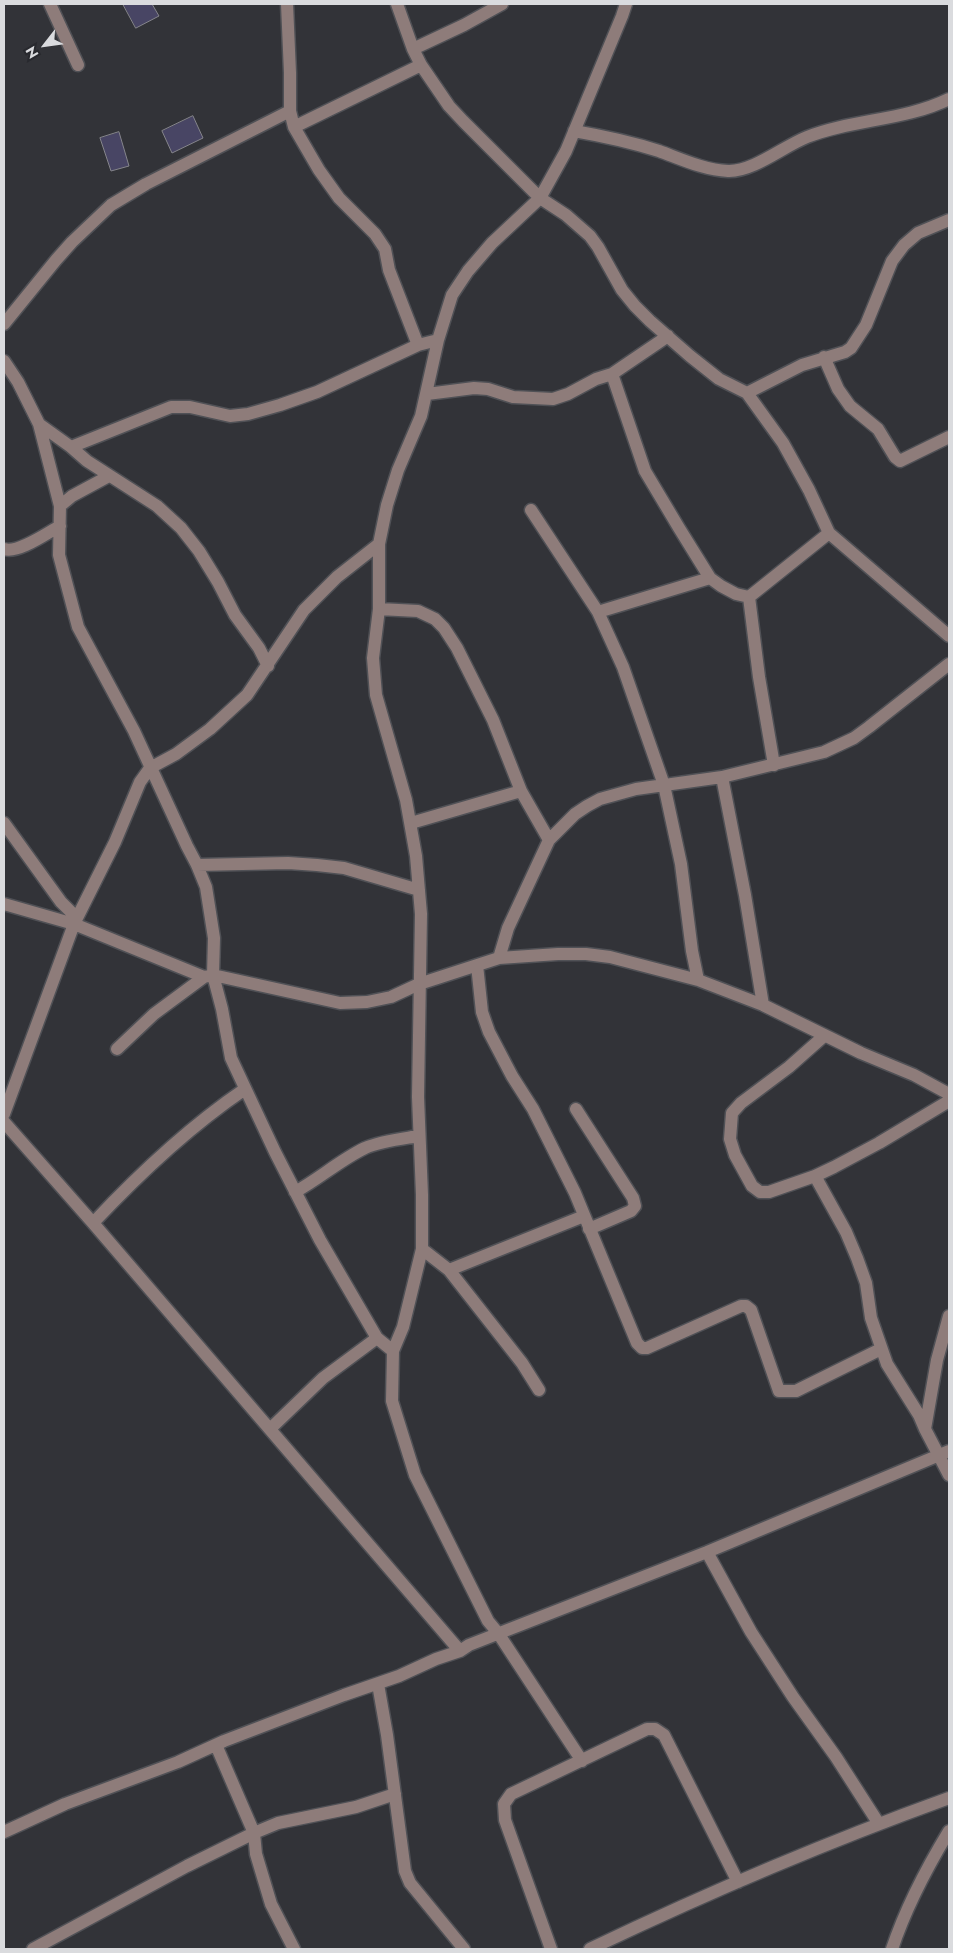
<!DOCTYPE html>
<style>
body{margin:0}
#map{position:relative;width:953px;height:1953px;overflow:hidden;background:#323338;font-family:Jost,sans-serif}
canvas{display:block}
.frame{position:absolute;inset:0;border:5px solid #dadbde;pointer-events:none}
.north{position:absolute;left:20px;top:20px;width:50px;height:50px;-webkit-text-stroke:4px #28292e;paint-order:stroke;rotate:240deg;font-size:14px;font-weight:700;line-height:20px;text-align:center;color:#dadbde}
.north::after{content:'';display:block;margin:auto;width:18px;height:22px;background:#dadbde;clip-path:polygon(50% 0,100% 100%,50% 72%,0 100%)}
</style>
<div id="map">
<canvas width="953" height="1953"></canvas>
<div class="frame"></div>
<div class="north">N</div>
</div>
<script>
const g = document.querySelector('canvas').getContext('2d');
g.lineJoin = 'round';
function paint(path, color) { g.fillStyle = color; g.fill(path, 'evenodd'); }
function stroke(path, color, width, dash) { g.strokeStyle = color; g.lineWidth = width; g.lineCap = dash ? 'butt' : 'round'; g.setLineDash(dash || []); g.stroke(path); }
const building = new Path2D(`
 M123 4H152L159 16 136 28Z
 M193 116 203 138 172 153 162 131Z
 M119 132 129 166 111 171 100 138Z`);
paint(building, '#484564');
stroke(building, '#85858b', 1);
const minor = new Path2D(`
 M50 4 78 65
 M287 4 290 73V111L294 127 319 170 339 198 375 234 385 249 389 270 418 345
 M397 4 413 49 421 65 449 106 463 121 540 198 566 215 590 236 598 247 622 290 635 306 650 321 690 356 719 379 747 393 783 443 809 490 829 533 949 636
 M413 49 464 25 502 4
 M294 127 421 65
 M574 131C603 136 631 142 659 151 681 159 704 170 728 171 753 172 784 146 807 137 853 119 904 121 949 99
 M4 324 56 260 72 242 111 205 146 184 290 111
 M824 357 838 389 850 406 878 429 895 457 900 461 949 437
 M4 361 18 382 39 424 71 447 87 461 157 506 181 528 199 551 218 582 235 615 259 648 268 666
 M612 374 645 471 679 528 710 578 721 586 736 594 749 597
 M747 393 802 365 845 352 851 348 866 325 892 261 904 245 918 233 949 220
 M427 394 474 388 488 389 513 397 553 399 568 394 596 379 612 374 668 336
 M39 424 60 506 59 555 78 627 134 731 187 846 197 865 206 887 214 938 213 975 222 1009 231 1058 275 1152 320 1240 377 1338 393 1351
 M71 447 171 407H190L230 416 248 414 280 405 317 392 418 345 438 340
 M60 506 72 496 109 476
 M531 510 598 612 623 667 664 785 681 864 692 951 698 980
 M4 549C18 554 47 533 60 526
 M749 597 759 677 774 765
 M749 597 829 533
 M379 609 418 611 435 619 444 628 457 648 493 720 521 791 549 840
 M598 612 710 578
 M722 777 745 895 763 1005
 M4 823 61 902 77 918 74 924 4 1114
 M411 823 521 791
 M197 865 288 863 317 865 344 868 419 890
 M4 904 74 924 204 977 213 975 340 1003 367 1002 391 997 419 984 499 958 558 954H586L610 957 698 980 763 1005 861 1053 914 1075 949 1094
 M77 918 115 842 140 782 150 768 176 754 210 729 247 695 304 610 337 577 379 544
 M499 958 508 928 549 840 575 814 587 806 600 799 636 789 722 777 824 752 854 738 869 727 949 664
 M477 965 482 1012 489 1032 512 1076 533 1109 575 1193 637 1343 642 1348H647L741 1306H746L751 1310 779 1391H796L881 1349
 M824 1036 789 1067 741 1103 732 1113 730 1139 735 1155 752 1186 760 1192H769L815 1176 834 1167 879 1143 949 1101
 M117 1049 154 1014 204 977
 M576 1109 633 1198 635 1206 631 1211 589 1229
 M4 1122 93 1223 460 1651
 M815 1176 846 1232 857 1258 866 1283 871 1318 887 1364 919 1415 925 1429
 M295 1192C319 1179 340 1160 365 1148 381 1141 401 1139 419 1136
 M93 1223C139 1174 189 1127 245 1089
 M422 1249 449 1270 522 1363 539 1390
 M449 1270 584 1216
 M949 1316 937 1360 925 1429 949 1475
 M270 1429 323 1378 377 1338
 M707 1552 751 1632 793 1697 836 1757 879 1824
 M378 1684 387 1735 405 1871 410 1883 464 1949
 M216 1745 254 1833 256 1854 271 1904 294 1949
 M582 1761 498 1633 488 1621 415 1475 392 1401 393 1351 403 1327 422 1249V1195L418 1097 421 914 416 856 406 800 376 695 373 658 379 609V544L387 505 398 470 421 416 438 340 452 295 468 271 492 243 540 198 566 151 622 16 626 4
 M4 1832 65 1804 178 1762 224 1741 344 1695 399 1676 436 1659 460 1651 469 1645 707 1552 949 1451
 M33 1949 187 1866 254 1833 278 1823 356 1807 395 1794
 M551 1949 505 1820 504 1804 511 1794 647 1729H655L664 1735 738 1882
 M590 1949C707 1893 827 1842 949 1798
 M892 1949C906 1907 926 1869 949 1831`);
stroke(minor, '#505156', 15);
stroke(minor, '#8e7c7a', 12);
</script>
